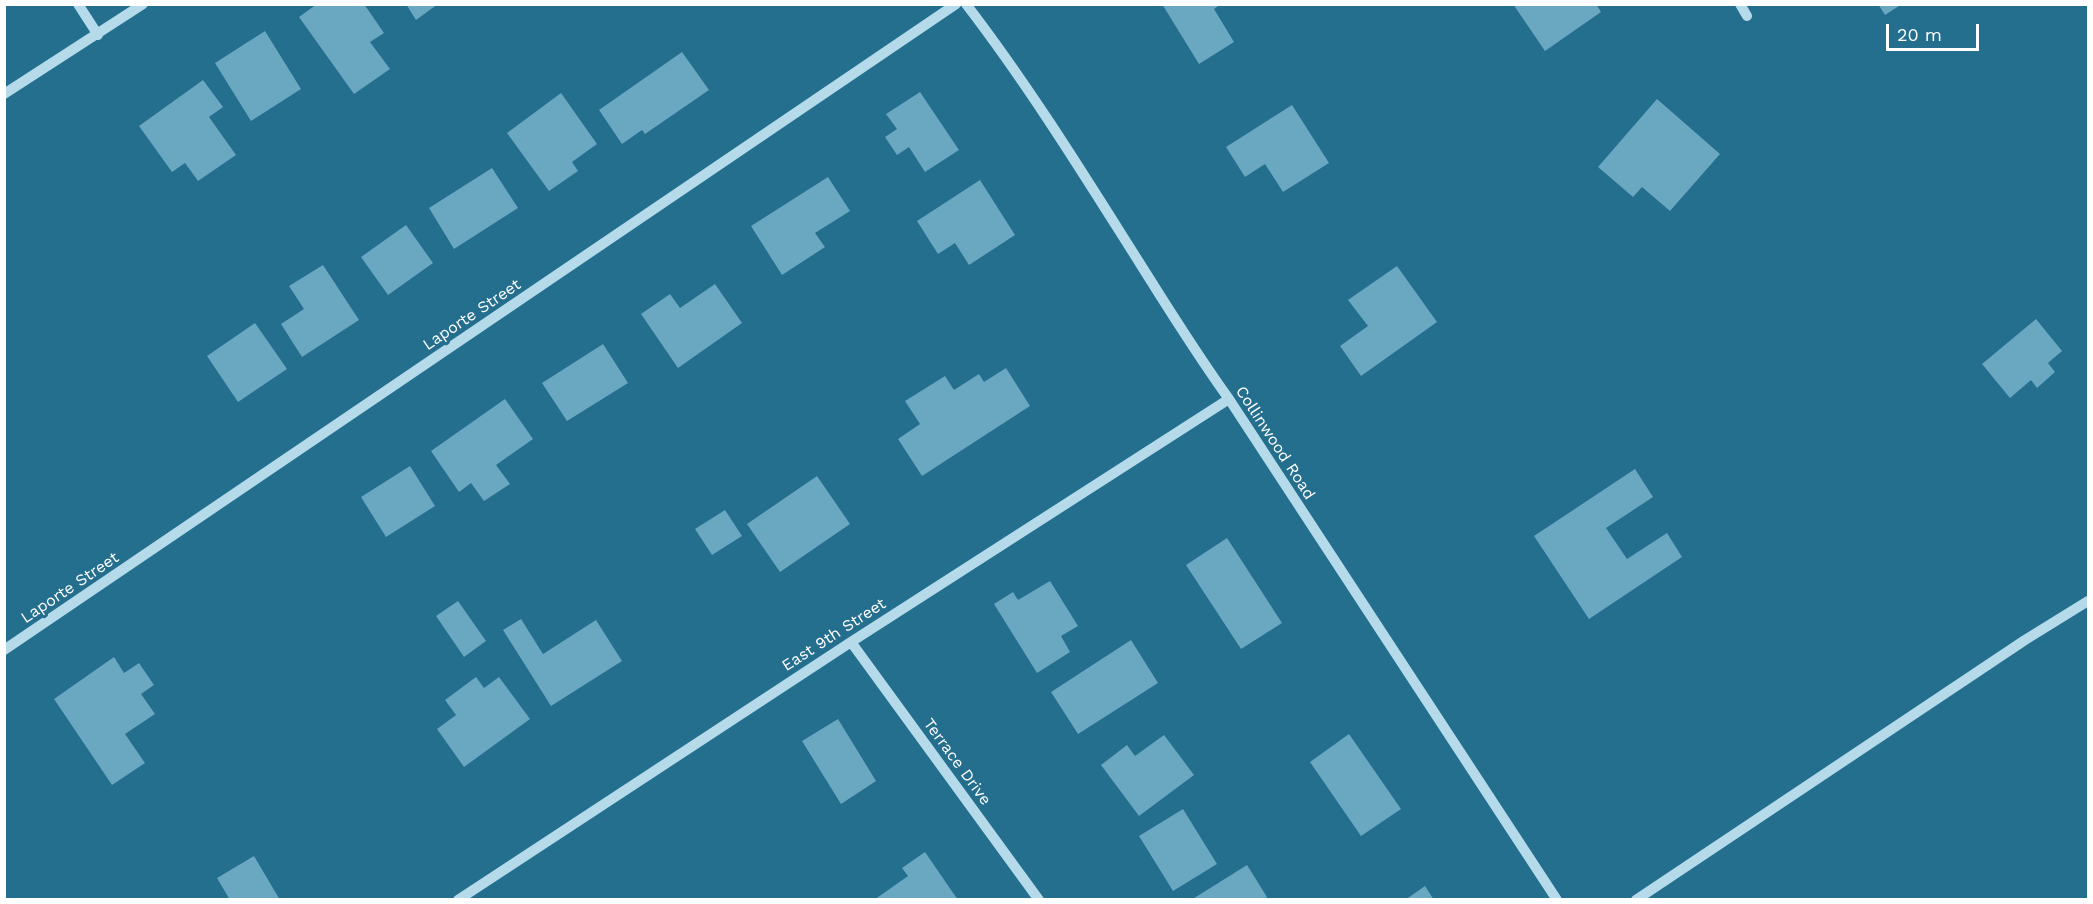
<!DOCTYPE html>
<style>
body{margin:0}
#map{position:relative;width:2093px;height:904px;overflow:hidden;background:#246e8e;font-family:"Work Sans",sans-serif}
canvas{display:block}
.frame{position:absolute;inset:0;border:6px solid #fff;pointer-events:none}
.scale{position:absolute;left:1886px;top:24px;width:93px;height:27px;box-sizing:border-box;border:3px solid #fff;border-top:0;padding-left:8px;font-size:18px;line-height:21px;white-space:nowrap;color:#fff;-webkit-text-stroke:4px #246e8e;paint-order:stroke}
</style>
<div id="map">
<canvas width="2093" height="904"></canvas>
<div class="frame"></div>
<div class="scale">20 m</div>
</div>
<script>
const g = document.querySelector('canvas').getContext('2d');
g.lineJoin = 'round';
function paint(path, color) { g.fillStyle = color; g.fill(path, 'evenodd'); }
function stroke(path, color, width, dash) { g.strokeStyle = color; g.lineWidth = width; g.lineCap = dash ? 'butt' : 'round'; g.setLineDash(dash || []); g.stroke(path); }
function drawText(font, color, halo, rows, align = 'center') {
  g.font = font + ' "Work Sans",sans-serif'; g.lineWidth = 6; g.setLineDash([]); g.textBaseline = 'middle'; g.strokeStyle = halo; g.fillStyle = color; for (const [text, x, y, turn = 0] of rows) {
    g.save(); g.translate(x, y); g.rotate((+turn || 0) * Math.PI / 180); g.textAlign = isNaN(turn) ? turn : align; if (halo) g.strokeText(text, 0, 0); g.fillText(text, 0, 0); g.restore();
  }
}
paint(new Path2D(`
 M317 4H364L384 33 370 42 390 69 354 94 299 17Z
 M406 4H438L416 20Z
 M1162 4H1221L1214 9 1234 42 1199 64Z
 M1513 4H1596L1601 12 1545 51Z
 M1878 4H1902L1885 15Z
 M265 31 301 89 251 121 215 63Z
 M682 52 709 90 645 134 642 130 622 144 599 110Z
 M203 80 223 107 209 117 236 155 198 181 185 163 172 172 139 126Z
 M920 92 959 150 925 172 909 147 897 155 885 137 897 129 886 114Z
 M561 93 597 144 572 162 578 171 549 191 507 133Z
 M1657 99 1720 154 1670 211 1642 187 1633 197 1598 167Z
 M1292 105 1329 163 1283 192 1265 164 1245 177 1226 147Z
 M492 168 518 208 454 249 429 208Z
 M828 177 850 211 815 233 825 247 782 275 751 226Z
 M980 180 1015 235 969 265 955 243 938 254 917 221Z
 M406 225 433 263 388 295 361 257Z
 M323 265 359 320 302 357 281 324 304 309 289 286Z
 M1397 266 1437 322 1361 376 1340 346 1368 326 1348 300Z
 M715 284 742 323 678 368 641 314 670 294 680 308Z
 M2036 319 2062 351 2048 363 2055 372 2037 388 2031 380 2010 398 1982 364Z
 M255 323 287 369 238 402 207 356Z
 M603 344 628 383 567 421 542 383Z
 M1006 368 1030 406 922 476 898 439 920 424 905 401 945 376 954 390 979 374 984 382Z
 M505 399 533 439 496 465 510 484 484 501 471 483 459 492 431 451Z
 M410 466 435 506 386 537 361 497Z
 M1635 469 1653 497 1606 528 1627 559 1667 533 1682 557 1589 619 1534 536Z
 M817 476 850 524 780 572 747 524Z
 M725 510 742 536 712 555 695 529Z
 M1227 538 1282 623 1241 649 1186 565Z
 M1050 581 1078 626 1061 636 1070 652 1037 673 994 604 1013 592 1018 600Z
 M458 601 486 641 464 657 436 616Z
 M521 619 543 654 596 620 622 661 551 706 503 630Z
 M1131 640 1158 683 1078 734 1051 692Z
 M114 657 124 673 139 663 154 685 141 694 155 714 125 734 145 763 112 785 54 699Z
 M476 677 484 688 499 677 530 719 464 767 437 729 456 715 445 700Z
 M838 719 876 781 841 804 802 741Z
 M1349 734 1401 809 1361 836 1310 762Z
 M1164 735 1194 775 1139 816 1101 765 1127 745 1135 756Z
 M1183 809 1217 864 1173 891 1139 836Z
 M925 852 958 900H874L908 876 902 868Z
 M254 856 280 900H230L217 878Z
 M1247 865 1267 897 1263 900H1191Z
 M1425 886 1434 900H1405Z`), '#6aa7c1');
stroke(new Path2D(`
 M78 4 98 35
 M966 4C1029 86 1084 175 1139 262 1168 308 1197 355 1229 399L1557 900
 M1740 4 1747 16
 M4 94 143 4
 M851 642 1039 900
 M4 650 956 4
 M458 900 851 642 1229 399
 M1636 900 2025 640 2088 601`), '#b5dbeb', 10);
drawText('16px', '#fff', '#246e8e', [
 ["Laporte Street",472,315,-34],
 ["Collinwood Road",1275,443,57],
 ["Laporte Street",70,588,-34],
 ["East 9th Street",834,635,-33],
 ["Terrace Drive",957,762,54]
]);
</script>
